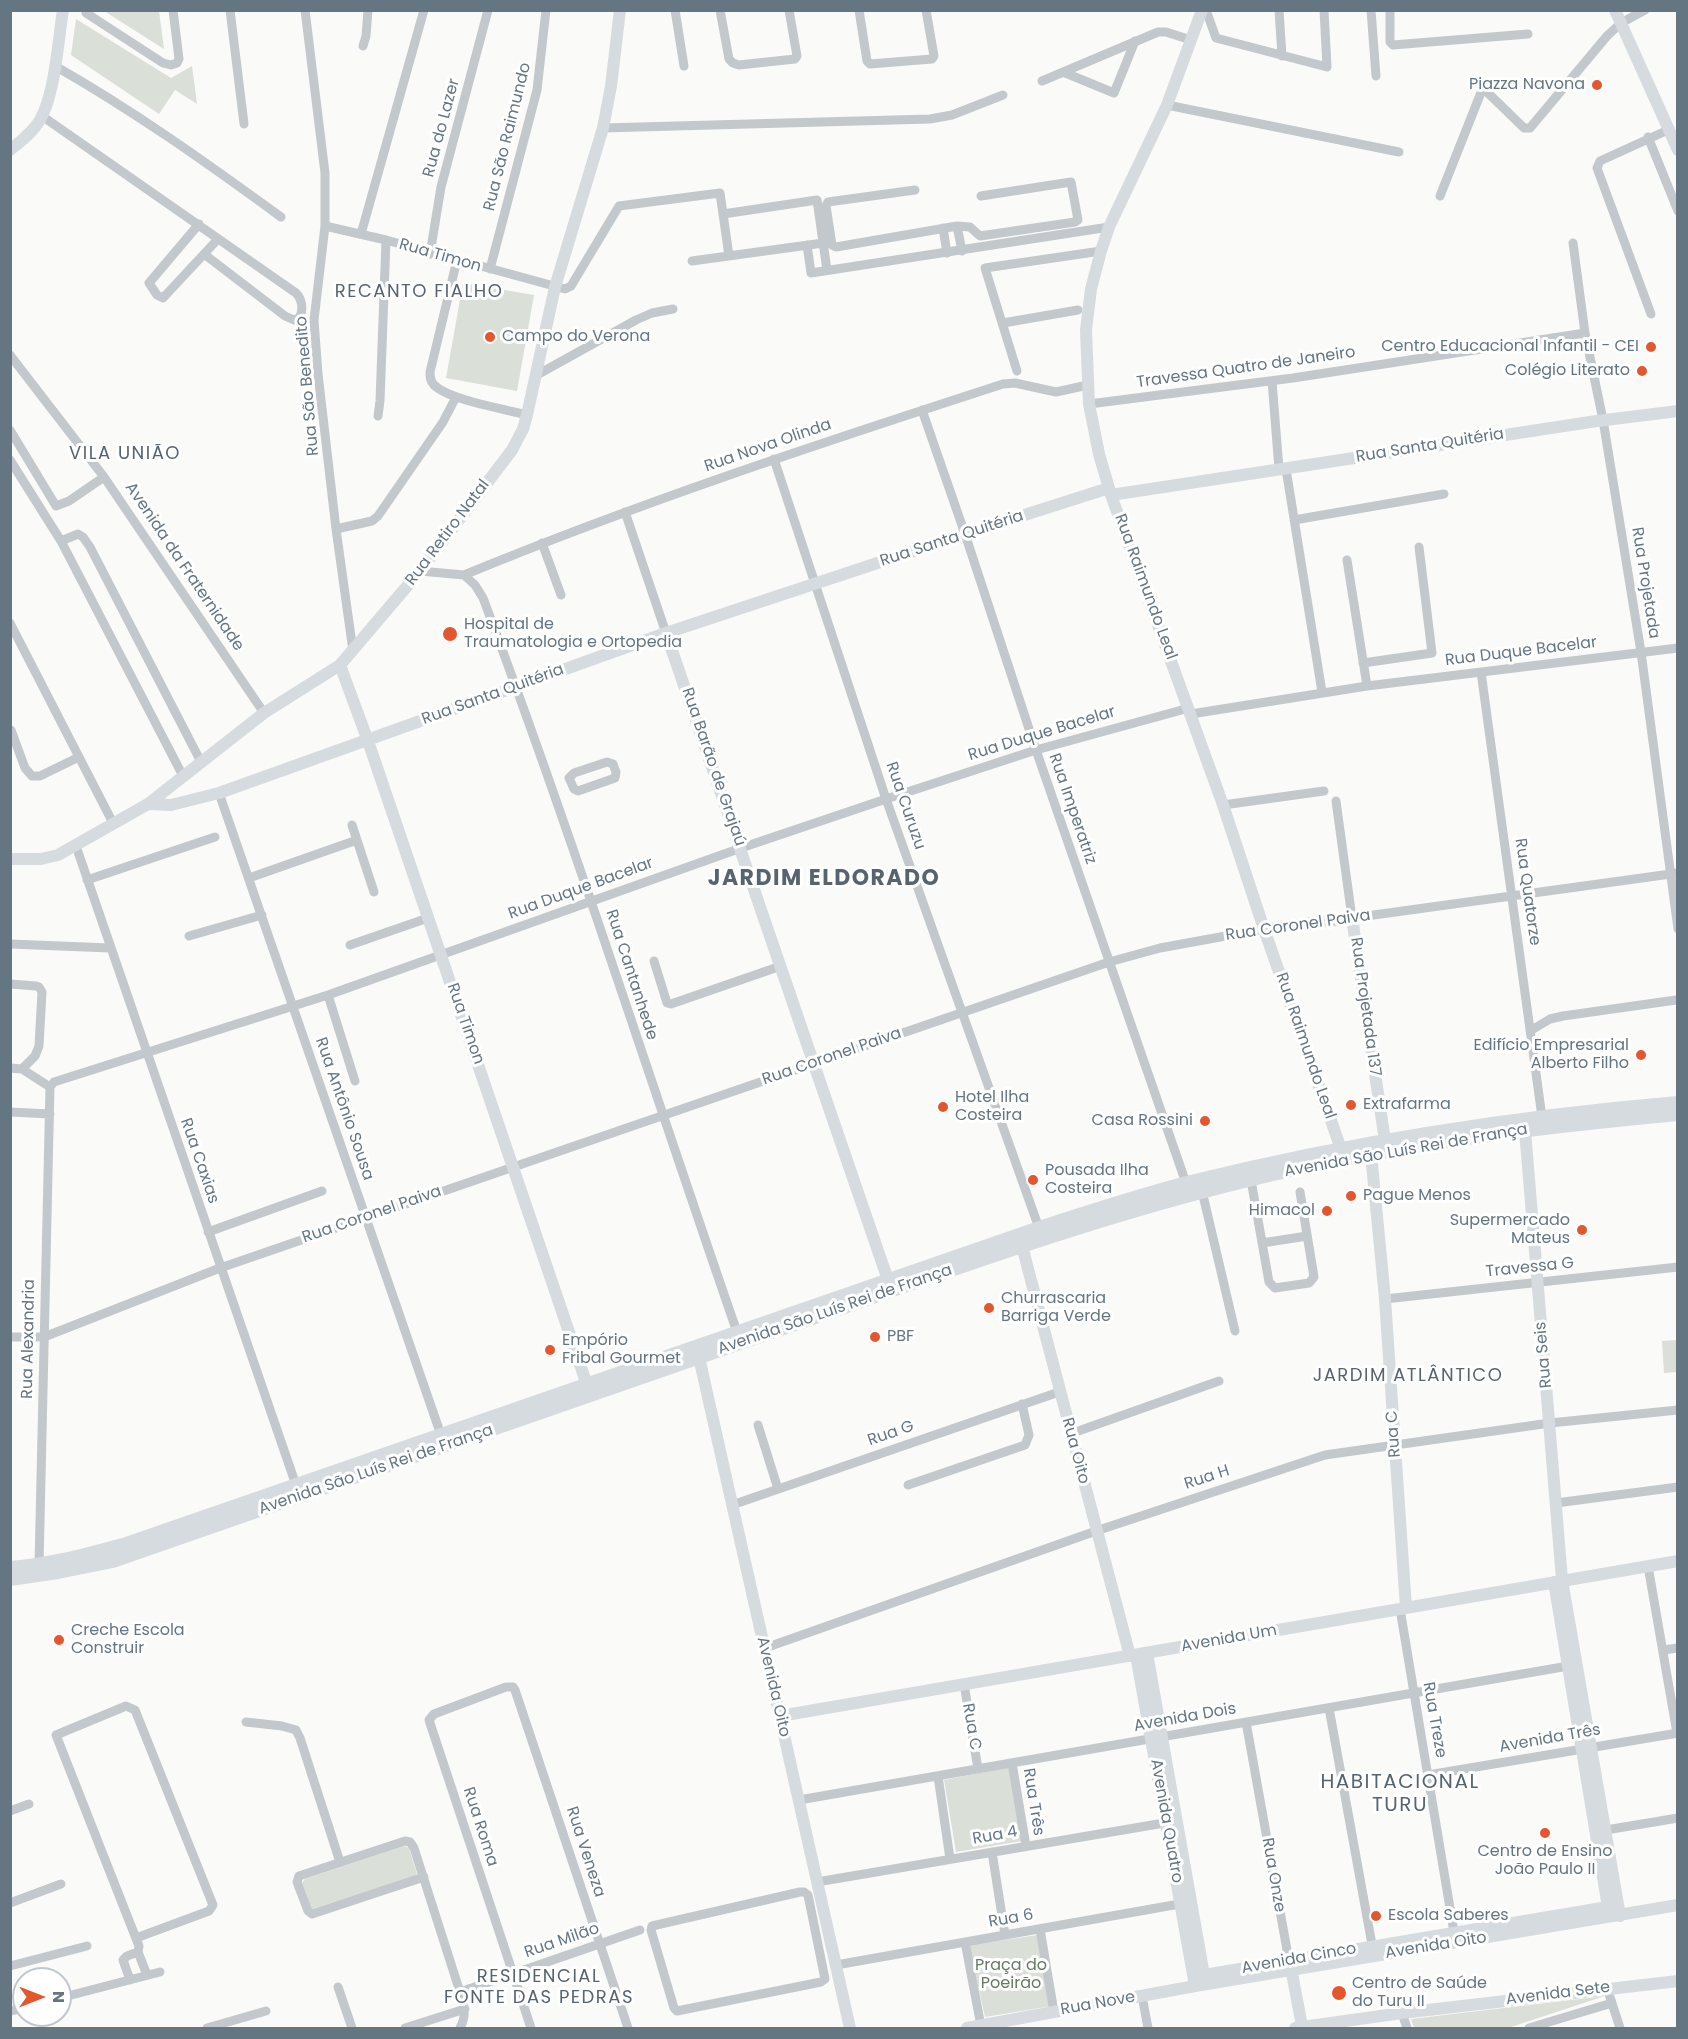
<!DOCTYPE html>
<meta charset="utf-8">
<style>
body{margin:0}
#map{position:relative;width:1688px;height:2039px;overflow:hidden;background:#fafaf8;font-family:Poppins,sans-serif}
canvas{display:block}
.frame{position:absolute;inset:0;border:12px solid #657683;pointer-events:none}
.north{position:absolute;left:12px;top:1967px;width:60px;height:60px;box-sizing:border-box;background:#fff;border:2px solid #c1c8cd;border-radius:50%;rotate:90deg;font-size:16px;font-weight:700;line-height:24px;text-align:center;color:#657683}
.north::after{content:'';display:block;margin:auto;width:21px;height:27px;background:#e4572e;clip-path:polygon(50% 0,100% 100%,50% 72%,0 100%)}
</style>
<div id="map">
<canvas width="1688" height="2039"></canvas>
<div class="frame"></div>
<div class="north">N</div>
</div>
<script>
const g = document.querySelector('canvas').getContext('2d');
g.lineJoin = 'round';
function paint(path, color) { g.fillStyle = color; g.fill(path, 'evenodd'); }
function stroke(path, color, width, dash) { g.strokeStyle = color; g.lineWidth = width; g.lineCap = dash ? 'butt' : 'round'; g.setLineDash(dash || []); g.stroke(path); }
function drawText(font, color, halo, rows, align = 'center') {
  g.font = font + ' Poppins,sans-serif'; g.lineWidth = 6; g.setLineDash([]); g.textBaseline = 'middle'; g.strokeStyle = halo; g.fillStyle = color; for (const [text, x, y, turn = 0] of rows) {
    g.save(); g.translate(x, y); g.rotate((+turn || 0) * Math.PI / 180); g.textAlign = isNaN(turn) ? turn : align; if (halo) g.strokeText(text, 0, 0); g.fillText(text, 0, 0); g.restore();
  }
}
paint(new Path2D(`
 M104 11H159L164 49Z
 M76 19 171 78 192 66 197 104 175 90 159 114 71 55Z
 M463 283 534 295 517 391 446 378Z
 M1677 1340V1372L1664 1373 1662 1341Z
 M1010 1767 1022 1841 956 1852 944 1780Z
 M404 1846 409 1848 417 1874 416 1876 312 1909 302 1883 305 1879Z
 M1038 1935 1052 2006 985 2017 969 1945Z
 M1605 1996 1508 2028H1414L1411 2019Z`), '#dadfd7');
stroke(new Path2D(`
 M230 10 244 124
 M305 10 325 173V226L314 320 318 374 336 529 353 651
 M675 10 684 66
 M720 10 729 59 733 63 739 65 795 59 797 56 789 10
 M859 10 867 61 870 64 932 59 934 56 926 10
 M1206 10 1216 38 1327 67 1324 10
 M1279 10 1282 56
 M1371 10 1376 76
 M1390 10V42L1393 45 1528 34
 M86 13 163 63 171 65 177 63 179 59 173 10
 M363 46 366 36 368 10
 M55 66C134 111 207 163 281 217
 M1063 72 1114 93 1135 41
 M1042 81 1158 32H1166L1191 40
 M1167 105 1399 152
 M42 116 296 293C302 299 304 310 299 318L294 320 285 316 204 254
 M603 128 930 119 952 115 1003 95
 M1648 137 1678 211
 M915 190 828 202 826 206 832 245 836 247 957 226 970 227 980 236 1075 222 1078 220 1071 182 981 196
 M1440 196 1482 90 1486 91 1524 128H1530L1607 36 1621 23 1645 10
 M723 214 817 200 827 270
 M199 224 149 283 157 295 163 298 218 239
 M325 226 386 240 565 289 571 286 619 206 720 193 729 256
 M957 226 962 251
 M943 228 947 253
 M361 234 424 10
 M1573 243 1585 333 1603 420 1641 652 1678 929
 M807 245 811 273 1109 227
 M430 254 441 187 488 10
 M457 260 430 372C430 377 430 381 434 385 449 400 505 409 527 415
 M692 261 823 243
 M490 269 537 90 546 10
 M1651 314 1597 168 1600 161 1668 130
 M1003 323 1078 310
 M10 355 104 477 264 713
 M1017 371 985 268 1101 251
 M535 376 636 320 652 313 673 309
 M1272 381 1279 469
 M1089 404 1293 378 1585 333
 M922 410 965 534 1036 750 1186 1183
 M378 416 380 401 386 240
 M10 430 56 506 69 501 104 477
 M774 459 886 799 1039 1228
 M10 460 61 541 183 776
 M1286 469 1322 692
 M625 512 666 633
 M1294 520 1444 494
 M336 529 372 521 378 516 443 422 456 397
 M61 541 78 534 83 537 90 547 201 762
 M542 543 561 595
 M1347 560 1367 686
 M420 571 464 575 475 585 483 598C574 840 652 1087 737 1332
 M464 575C641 502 821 443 1003 384L1015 383 1056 392 1088 385
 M10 623 113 823
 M1363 663 1432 653 1419 547
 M1481 672 1542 1117
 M1191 714 1367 686 1678 648
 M11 730 25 768 32 776H40L79 757
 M607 762 613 764 616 772 615 778 578 791 574 789 569 778 574 773Z
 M219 793 441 1435
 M1336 801 1352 918 1678 873
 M1223 805 1324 791
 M352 825 374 892
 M76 846 296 1485
 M249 878 357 840
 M87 880 215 837
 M189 936 262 915
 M10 944 110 948
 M350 945 428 918
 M654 961 667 1003 671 1004 781 966
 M10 984 36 986 39 987 42 992 39 1046 35 1056 22 1069
 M328 995 355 1081
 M1530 1031 1550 1019 1563 1016 1676 1000
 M10 1068 22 1069 50 1087
 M10 1112 50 1114
 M1251 1180 1269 1282 1275 1288 1309 1283 1314 1277 1300 1192
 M1202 1191 1235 1331
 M208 1232 322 1191
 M1262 1243 1307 1236
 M1385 1299 1678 1267
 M10 1337H44L220 1268 1109 962 1160 948 1264 929
 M758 1425 778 1489
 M1070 1434 1219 1381
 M908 1485 1025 1445 1029 1435 1022 1404
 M1556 1503 1678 1487
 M732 1505 1059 1392
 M39 1565 50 1087 54 1082 328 995 741 848 886 799 1036 750 1189 708
 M1648 1566 1677 1733
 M1400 1609 1455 1938
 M765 1648 1096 1531 1325 1455 1550 1423 1678 1410
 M1663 1650 1678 1648
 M964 1684 978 1769
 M1329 1708 1373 1950
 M246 1722 282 1726 296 1730 300 1738 340 1862
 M1246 1722 1289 1961
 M1012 1763 1026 1846
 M1428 1775 1678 1733
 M938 1776 950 1859
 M799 1800 1574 1665
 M10 1811 29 1804
 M1600 1831 1678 1818
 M992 1852 1005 1935
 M424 1877 312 1914 308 1911 297 1882 299 1876 405 1841 410 1842 414 1848 460 1992C464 2006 467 2015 460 2028
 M817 1882 1170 1822
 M800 1892H804L808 1895 825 1979 821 1982 677 2011 674 2008 651 1930 652 1926Z
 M10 1903 61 1884
 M1040 1929 1054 2012
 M965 1942 981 2026
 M138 1952 147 1975
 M836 1965 1185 1903
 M10 1966 87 1946
 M130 1980 123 1960 127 1956 138 1952 139 1946 56 1735 126 1706 135 1710 213 1905 209 1911 136 1938
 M338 1987 352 2028
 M1607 1988 1620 2028
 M460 1992 640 1930
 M1142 1996 1148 2028
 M60 1998 160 1972
 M10 2011 24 2008
 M1402 2013 1407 2028
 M207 2028 266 2011
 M405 2028 465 2009
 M531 2028 429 1720 434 1714 506 1687H513L515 1690 628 2028
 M1529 2028 1612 2003`), '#c3c8cc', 9);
stroke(new Path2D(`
 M1202 10 1167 105 1109 227 1101 251 1091 289 1086 330 1089 404 1099 454 1111 495 1223 805 1264 929 1341 1149 1347 1154
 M1615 10 1678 150
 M10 150C21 141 33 132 40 120 55 94 58 41 63 10
 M1111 495 1597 421 1678 411
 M666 633 888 1280
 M340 665 368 741 587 1385
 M148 804 171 805 219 793 666 633 965 534 1109 488
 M10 859H41L58 855 148 804 264 713 340 665 420 571 512 450 523 429 527 415 555 287 603 128 611 86 620 10
 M1264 929 1352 918 1385 1141
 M1525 1130 1562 1580 1620 1916
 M1371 1154 1385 1299 1406 1608
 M1022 1246 1130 1656
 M694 1351 699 1357 703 1375 850 2028
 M1554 1582 1608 1907
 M1147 1653 1204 1975
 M1136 1655 1195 1986
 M780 1716 1678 1561
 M1290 1963 1302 2026
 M1204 1975 1608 1907 1620 1916
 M967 2028 1195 1986 1678 1905
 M1295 2028 1402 2013 1678 1981`), '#d6dbdf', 12);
stroke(new Path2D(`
 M10 1568C49 1565 86 1555 123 1545L1039 1228C1088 1212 1137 1196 1187 1183 1348 1143 1512 1117 1678 1103
 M10 1579 58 1572 113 1561C341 1483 568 1403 795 1324 960 1267 1125 1206 1296 1169 1421 1141 1550 1126 1678 1114`), '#d6dbdf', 14);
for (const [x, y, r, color] of [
 [1597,85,6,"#e4572e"],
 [490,337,6,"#e4572e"],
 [1651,347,6,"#e4572e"],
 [1642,371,6,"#e4572e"],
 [450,634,8,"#e4572e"],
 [1641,1055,6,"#e4572e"],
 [1351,1105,6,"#e4572e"],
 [943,1107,6,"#e4572e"],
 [1205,1121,6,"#e4572e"],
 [1033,1180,6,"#e4572e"],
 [1351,1196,6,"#e4572e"],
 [1327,1211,6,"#e4572e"],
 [1582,1230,6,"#e4572e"],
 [989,1308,6,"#e4572e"],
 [875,1337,6,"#e4572e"],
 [550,1350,6,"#e4572e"],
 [59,1640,6,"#e4572e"],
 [1545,1833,6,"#e4572e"],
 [1376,1916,6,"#e4572e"],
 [1339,1993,8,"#e4572e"]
]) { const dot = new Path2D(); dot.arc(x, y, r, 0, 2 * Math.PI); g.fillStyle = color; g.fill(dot); stroke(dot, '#fff', 2); }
drawText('16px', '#657683', '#fff', [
 ["Piazza Navona",1585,85,"right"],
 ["Campo do Verona",502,337],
 ["Centro Educacional Infantil - CEI",1639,347,"right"],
 ["Colégio Literato",1630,371,"right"],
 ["Hospital de",464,625],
 ["Traumatologia e Ortopedia",464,643],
 ["Edifício Empresarial",1629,1046,"right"],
 ["Alberto Filho",1629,1064,"right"],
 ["Hotel Ilha",955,1098],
 ["Costeira",955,1116],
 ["Extrafarma",1363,1105],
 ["Casa Rossini",1193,1121,"right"],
 ["Pousada Ilha",1045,1171],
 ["Costeira",1045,1189],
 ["Pague Menos",1363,1196],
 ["Himacol",1315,1211,"right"],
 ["Supermercado",1570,1221,"right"],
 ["Mateus",1570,1239,"right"],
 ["Churrascaria",1001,1299],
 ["Barriga Verde",1001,1317],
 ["PBF",887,1337],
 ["Empório",562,1341],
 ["Fribal Gourmet",562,1359],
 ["Creche Escola",71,1631],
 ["Construir",71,1649],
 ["Centro de Ensino",1545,1852,"center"],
 ["João Paulo II",1545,1870,"center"],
 ["Escola Saberes",1388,1916],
 ["Centro de Saúde",1352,1984],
 ["do Turu II",1352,2002]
], 'left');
drawText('16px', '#657683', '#fff', [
 ["Rua do Lazer",442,128,-75],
 ["Rua São Raimundo",508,137,-76],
 ["Rua Timon",440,256,16],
 ["Travessa Quatro de Janeiro",1246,368,-8],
 ["Rua São Benedito",308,386,-95],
 ["Rua Nova Olinda",768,446,-19],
 ["Rua Santa Quitéria",1430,446,-9],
 ["Rua Retiro Natal",448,533,-53],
 ["Rua Santa Quitéria",952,539,-18],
 ["Avenida da Fraternidade",184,567,56],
 ["Rua Projetada",1645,583,81],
 ["Rua Raimundo Leal",1145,587,70],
 ["Rua Duque Bacelar",1521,652,-7],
 ["Rua Santa Quitéria",493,695,-20],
 ["Rua Duque Bacelar",1042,734,-17],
 ["Rua Barão de Grajaú",713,767,71],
 ["Rua Curuzu",905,806,71],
 ["Rua Imperatriz",1072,809,71],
 ["Rua Duque Bacelar",581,889,-20],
 ["Rua Quatorze",1527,892,82],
 ["Rua Coronel Paiva",1298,926,-8],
 ["Rua Cantanhede",631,975,72],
 ["Rua Projetada 137",1365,1007,82],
 ["Rua Timon",465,1024,71],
 ["Rua Raimundo Leal",1305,1046,71],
 ["Rua Coronel Paiva",832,1057,-19],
 ["Rua Antônio Sousa",344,1109,71],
 ["Avenida São Luís Rei de França",1406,1151,-10],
 ["Rua Caxias",199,1161,71],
 ["Rua Coronel Paiva",372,1215,-19],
 ["Travessa G",1530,1268,-6],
 ["Avenida São Luís Rei de França",835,1310,-19],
 ["Rua Alexandria",29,1339,-89],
 ["Rua Seis",1544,1355,-95],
 ["Rua G",891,1434,-19],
 ["Rua C",1394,1434,-94],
 ["Rua Oito",1075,1451,75],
 ["Avenida São Luís Rei de França",376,1470,-19],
 ["Rua H",1207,1478,-18],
 ["Avenida Um",1229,1639,-10],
 ["Avenida Oito",773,1687,77],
 ["Avenida Dois",1185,1718,-10],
 ["Rua Treze",1434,1720,80],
 ["Rua C",971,1727,80],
 ["Avenida Três",1550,1739,-10],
 ["Rua Três",1033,1802,81],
 ["Avenida Quatro",1166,1821,80],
 ["Rua Roma",480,1827,72],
 ["Rua 4",995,1836,-10],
 ["Rua Veneza",585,1852,72],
 ["Rua Onze",1273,1875,80],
 ["Rua 6",1011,1919,-10],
 ["Rua Milão",562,1941,-19],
 ["Avenida Oito",1436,1946,-9],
 ["Avenida Cinco",1299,1959,-10],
 ["Avenida Sete",1558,1994,-7],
 ["Rua Nove",1098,2004,-10]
]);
drawText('16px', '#687a64', '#fff', [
 ["Praça do",1011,1966],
 ["Poeirão",1011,1984]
]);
g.letterSpacing = '1.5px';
drawText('18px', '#57646e', '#fff', [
 ["RECANTO FIALHO",419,292],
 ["VILA UNIÃO",125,454],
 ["JARDIM ATLÂNTICO",1408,1376],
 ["RESIDENCIAL",539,1977],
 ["FONTE DAS PEDRAS",539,1998]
]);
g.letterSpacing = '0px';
g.letterSpacing = '1.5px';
drawText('20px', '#57646e', '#fff', [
 ["HABITACIONAL",1400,1783],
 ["TURU",1400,1806]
]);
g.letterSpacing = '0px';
g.letterSpacing = '1.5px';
drawText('bold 22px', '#57646e', '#fff', [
 ["JARDIM ELDORADO",824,879]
]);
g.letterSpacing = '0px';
</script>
